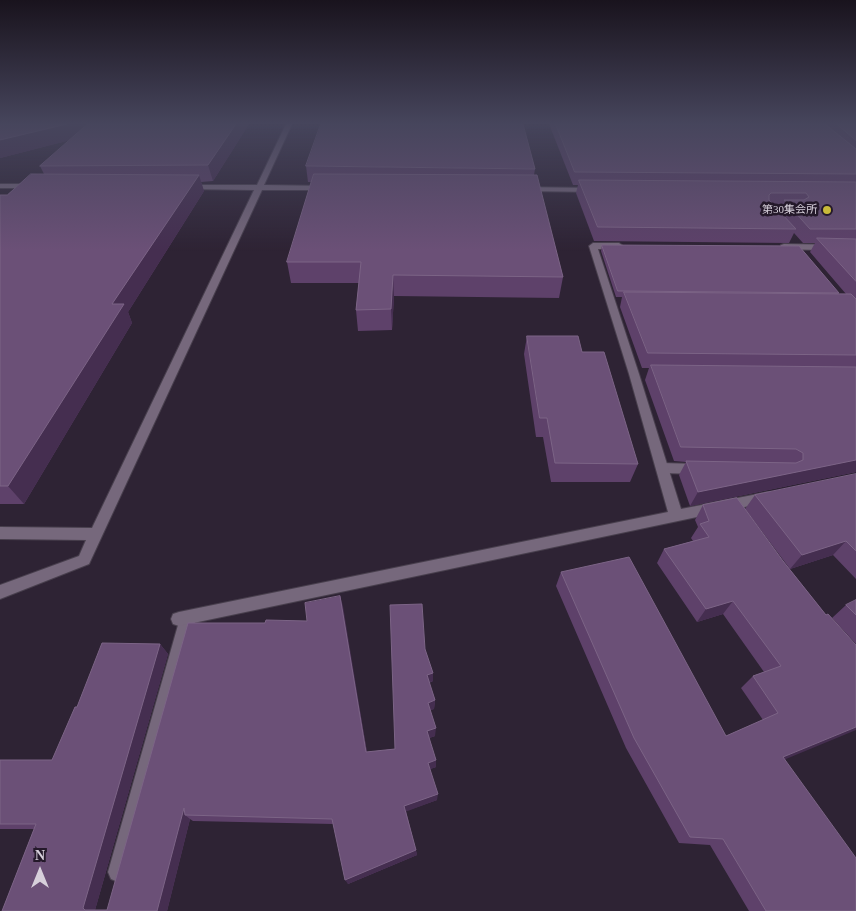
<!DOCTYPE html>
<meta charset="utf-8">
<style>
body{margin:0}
#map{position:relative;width:856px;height:911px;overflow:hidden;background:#2e2334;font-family:"Times New Roman",serif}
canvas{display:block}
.north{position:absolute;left:15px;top:846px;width:50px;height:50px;-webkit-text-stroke:4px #24192a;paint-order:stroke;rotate:0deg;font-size:14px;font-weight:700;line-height:20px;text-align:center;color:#d7d0db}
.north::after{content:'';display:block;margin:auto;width:18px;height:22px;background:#d7d0db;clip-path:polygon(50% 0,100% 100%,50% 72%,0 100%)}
</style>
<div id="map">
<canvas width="856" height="911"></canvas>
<div class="north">N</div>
</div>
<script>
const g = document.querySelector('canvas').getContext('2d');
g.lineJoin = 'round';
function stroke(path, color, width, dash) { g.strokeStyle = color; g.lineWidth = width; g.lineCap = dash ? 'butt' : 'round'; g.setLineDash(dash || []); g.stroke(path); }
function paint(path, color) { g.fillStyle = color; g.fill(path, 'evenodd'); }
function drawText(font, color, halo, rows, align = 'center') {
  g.font = font + ' "Times New Roman","Noto Sans JP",serif'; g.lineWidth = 5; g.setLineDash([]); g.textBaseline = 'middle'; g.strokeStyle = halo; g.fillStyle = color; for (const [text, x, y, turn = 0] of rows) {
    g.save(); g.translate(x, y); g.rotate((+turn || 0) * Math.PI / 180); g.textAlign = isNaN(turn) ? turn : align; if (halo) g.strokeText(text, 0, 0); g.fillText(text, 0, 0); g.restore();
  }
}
const service = new Path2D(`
 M286 124H292L264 185 326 186 330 188 326 190H262L89 564 0 599V585L79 556 86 540 0 539V527L92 528 254 190 186 189 182 187 186 185H257Z
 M0 184H34L38 186 34 188H0Z
 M521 187 594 188 598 190 594 192 524 191 520 189Z
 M662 463 697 464 702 466 703 469 702 472 697 474 662 473 657 471 656 468 657 465Z
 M188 611 194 613 196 618 128 872 125 879 118 882 111 879 108 872 180 618 182 613Z`);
const minor = new Path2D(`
 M593 243H619L623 246 619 249H598L639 374 681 509 768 492 773 493 775 497 773 501 179 626 173 624 171 619 173 614 179 612 668 512 629 374 589 246Z
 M784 244 856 245V251L781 249V245Z`);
stroke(service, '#483f4d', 2);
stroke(minor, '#483f4d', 2);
paint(service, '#76687c');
paint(minor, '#76687c');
paint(new Path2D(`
 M0 124H249L213 181 201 182 204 191 128 312 132 323 24 504H0V195H7L44 174 40 166 70 140 0 158Z
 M549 124H856V472L690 506 679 475 686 462 674 461 645 380 649 368H642L620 307 622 297H616L601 251 602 245 839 293 838 294H846L810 252 815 243H803L794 233 789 243 594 241 576 193 578 185H573ZM775 206H782L779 211Z
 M306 166 535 169 534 175 563 277 559 298 394 296 392 330 358 331 356 310 359 283H291L287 262 311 182H308Z
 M527 336 582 352 638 464 630 482H551L543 437H536L524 354Z
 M856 474V579L833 555 790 569 745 509 755 495Z
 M703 505 783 561 826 615 832 618 846 605 856 600V644L832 618 785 759 856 911H749L710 845 679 843 626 748 556 586 561 572 726 736 763 720 741 688 753 676 764 672 723 614 697 622 657 563 664 549 693 541 691 538 698 527 695 520Z
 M340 596 367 752 395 749 425 649 433 681 429 683 435 700 434 709 430 710 435 736 429 738 436 767 430 769 437 800 406 811 417 855 348 884 333 824 193 821 190 819 167 911H2L34 829H0V760H52L160 644 168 654 95 910H107L265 623 307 621Z`), '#5e416a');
paint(new Path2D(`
 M67 124H99L102 132 0 158V140Z
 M236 124H249L213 181 208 165Z
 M199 175 204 191 128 312 132 323 24 504 8 486 112 304Z
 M393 275 394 296 392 330 391 309Z
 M856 460V472L690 506 698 492Z
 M846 541 833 555 790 569 802 555Z
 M340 596 343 606 368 759 366 752Z
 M733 601 723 614 697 622 706 609Z
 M160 644 168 654 95 910H85L83 908Z
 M433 673V681L427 683V675Z
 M435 700 434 709 428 711V703Z
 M856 727V730L769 766 783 757Z
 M436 728 435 736 427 739V731Z
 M436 760V767L428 770V763Z
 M438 794 437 800 405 812 404 806Z
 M184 808 185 815 190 819 167 911H157Z
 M416 850 417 855 348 884 345 880Z`), '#452e50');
const building = new Path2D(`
 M0 124H67L0 140Z
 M88 124H236L208 165 40 166Z
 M321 124H523L535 169 306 166Z
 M556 124H825L856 149V174L575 172Z
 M837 124H856V140Z
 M31 174 199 175 112 304H124L8 486H0V195H7Z
 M314 174 537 175 563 277 393 275 391 309 356 310 361 262H287Z
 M579 180 856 182V229H810L784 200H804L809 197 806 193H771L769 195V200L796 229 598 227Z
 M817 238 856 239V281Z
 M602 245 799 246 839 293 618 291Z
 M624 292 851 294 856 299V355L648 353Z
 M527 336H578L582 352H604L638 464 555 463 547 418H540Z
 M651 365 856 367V460L698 492 686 461 796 463 803 460V453L796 449 681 447Z
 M856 474V551L846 541 802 555 755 495Z
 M737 498 783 561 826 615 828 614 856 645V727L783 757 856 858V911H766L723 839 690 837 634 738 561 572 629 557 726 736 778 713 753 676 781 666 733 601 706 609 664 549 709 537 700 524 709 521 703 505Z
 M340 596 366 752 395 749 390 605 422 604 425 649 433 673 427 675 435 700 428 703 436 728 427 731 436 760 428 763 438 794 404 806 416 850 345 880 332 819 185 815 184 808 157 911H2L36 824H0V760H52L75 707H77L102 643 160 644 83 908 85 910H107L188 623H265L266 620 307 621 305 603Z
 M856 600V615L846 605Z`);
paint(building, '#6b5077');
stroke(building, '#7c6486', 1);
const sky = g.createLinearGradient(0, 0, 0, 251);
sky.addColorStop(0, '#19131d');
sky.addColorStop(0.49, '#46455c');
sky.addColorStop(1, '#46455c00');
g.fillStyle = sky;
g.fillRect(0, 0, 856, 251);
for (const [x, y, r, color] of [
 [827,210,5,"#c9ba3a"]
]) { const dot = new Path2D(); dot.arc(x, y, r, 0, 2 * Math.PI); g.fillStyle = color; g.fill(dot); stroke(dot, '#24192a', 2); }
drawText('11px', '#d7d0db', '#24192a', [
 ["第30集会所",817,210]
], 'right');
</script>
